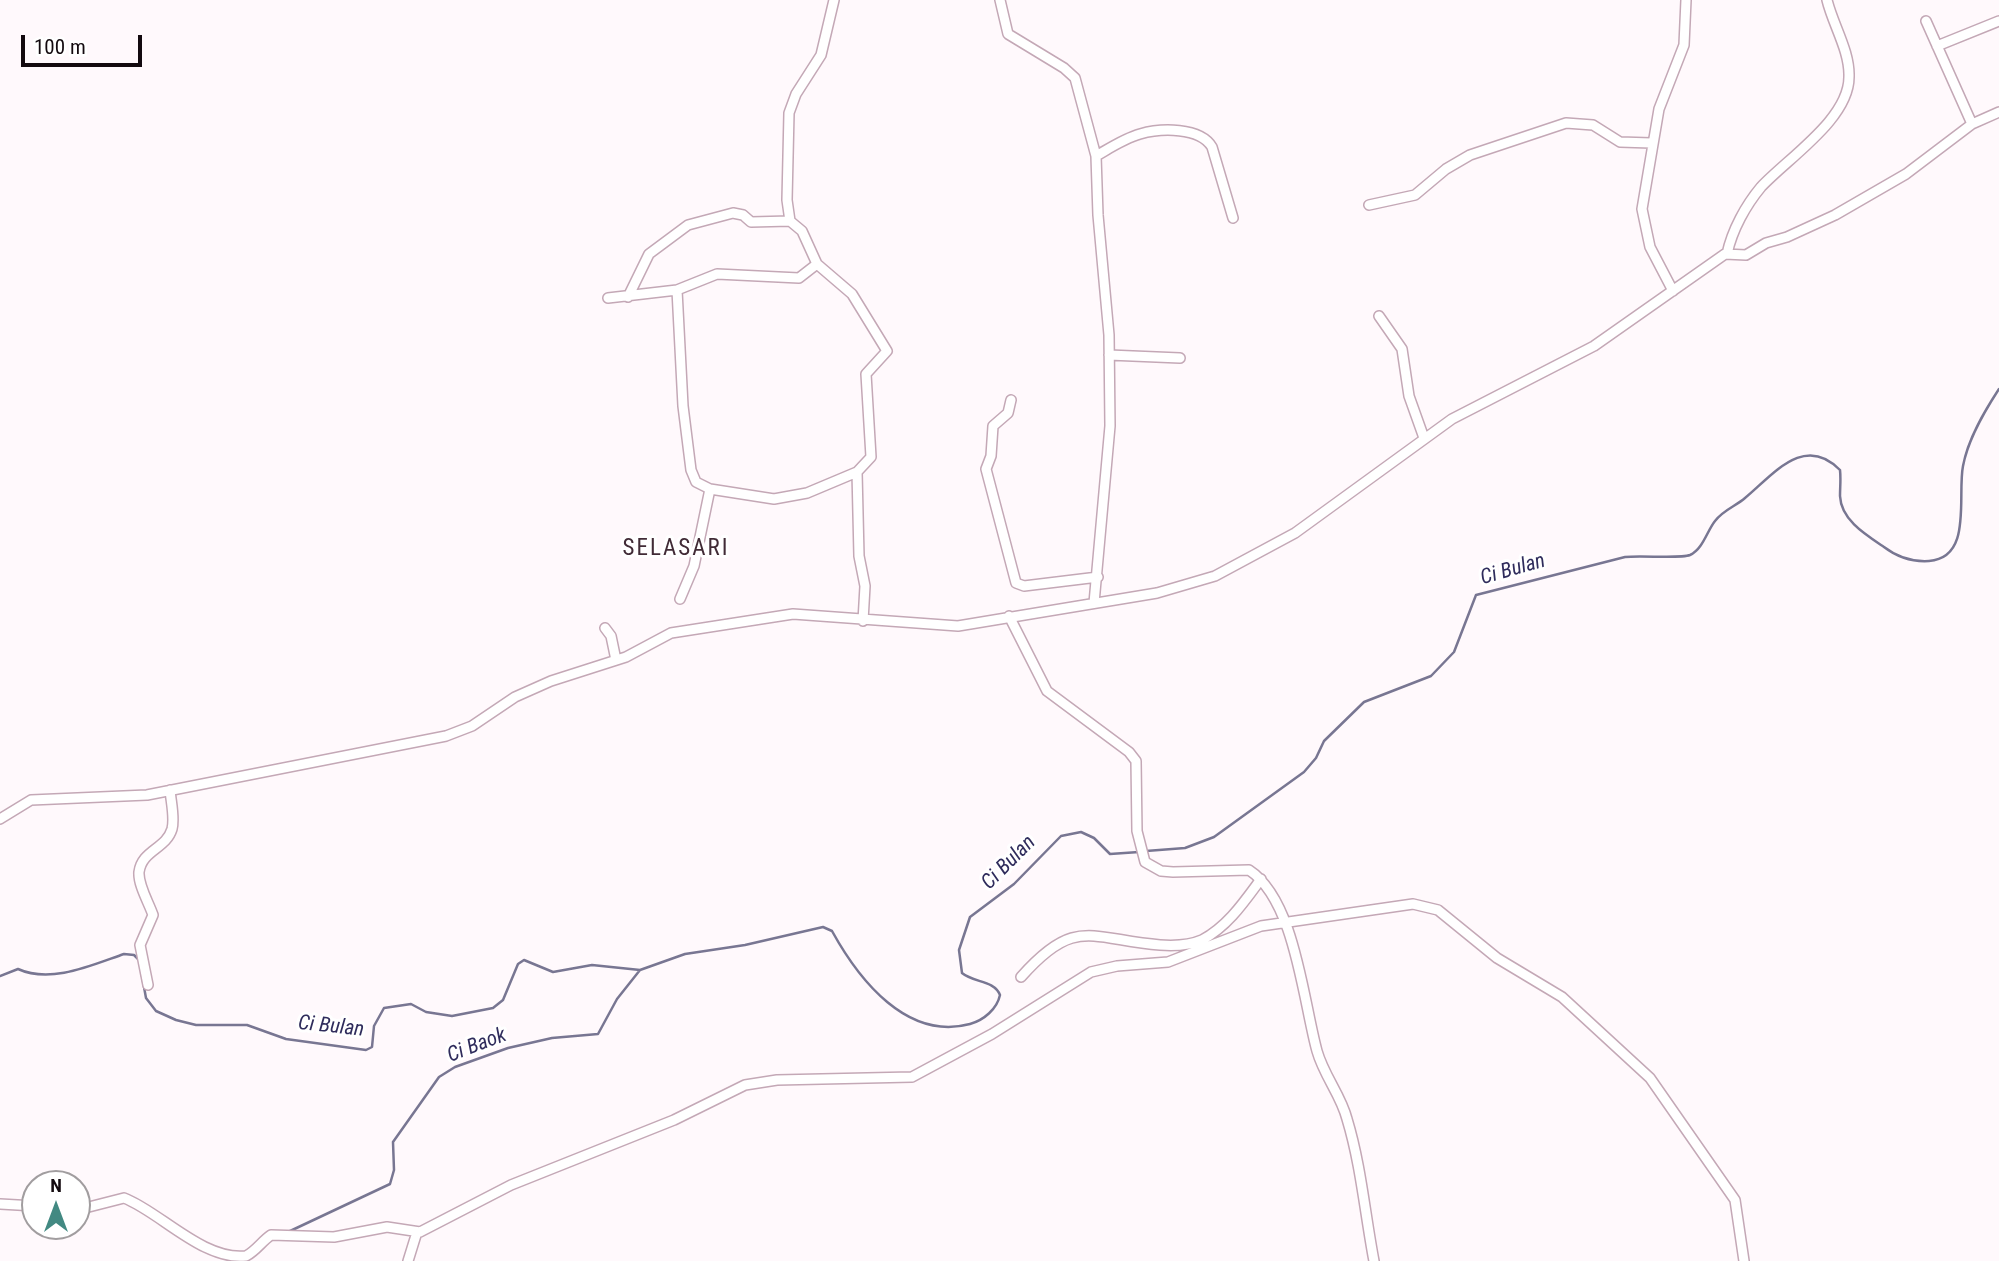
<!DOCTYPE html>
<style>
body{margin:0}
#map{position:relative;width:1999px;height:1261px;overflow:hidden;background:#fff9fc;font-family:"Roboto Condensed",sans-serif}
canvas{display:block}
.north{position:absolute;left:21px;top:1170px;width:70px;height:70px;box-sizing:border-box;background:#fff;border:2px solid #a19d9f;border-radius:50%;rotate:0deg;font-size:19px;font-weight:700;line-height:28px;text-align:center;color:#130a0f}
.north::after{content:'';display:block;margin:auto;width:24px;height:32px;background:#428982;clip-path:polygon(50% 0,100% 100%,50% 72%,0 100%)}
.scale{position:absolute;left:21px;top:35px;width:121px;height:32px;box-sizing:border-box;border:4px solid #130a0f;border-top:0;padding-left:9px;font-size:21px;line-height:24px;white-space:nowrap;color:#130a0f;-webkit-text-stroke:5px #fff;paint-order:stroke}
</style>
<div id="map">
<canvas width="1999" height="1261"></canvas>
<div class="north">N</div>
<div class="scale">100 m</div>
</div>
<script>
const g = document.querySelector('canvas').getContext('2d');
g.lineJoin = 'round';
function stroke(path, color, width, dash) { g.strokeStyle = color; g.lineWidth = width; g.lineCap = dash ? 'butt' : 'round'; g.setLineDash(dash || []); g.stroke(path); }
function drawText(font, color, halo, rows, align = 'center') {
  g.font = font + ' "Roboto Condensed",sans-serif'; g.lineWidth = 6; g.setLineDash([]); g.textBaseline = 'middle'; g.strokeStyle = halo; g.fillStyle = color; for (const [text, x, y, turn = 0] of rows) {
    g.save(); g.translate(x, y); g.rotate((+turn || 0) * Math.PI / 180); g.textAlign = isNaN(turn) ? turn : align; if (halo) g.strokeText(text, 0, 0); g.fillText(text, 0, 0); g.restore();
  }
}
stroke(new Path2D(`
 M1146 851 1185 848 1214 837 1304 772 1316 758 1324 741 1364 702 1431 676 1454 652 1476 595 1625 557C1641 555 1680 559 1690 555 1703 549 1707 531 1715 521 1723 510 1736 506 1745 498 1773 475 1804 433 1840 470 1841 479 1840 487 1840 496 1841 520 1866 535 1884 547 1897 557 1913 562 1929 561 1973 558 1957 496 1963 466 1968 439 1984 412 1999 389
 M0 976 18 969C51 984 92 965 124 954L134 955 139 960
 M142 976 146 998 156 1011 176 1020 196 1025H247L286 1039 366 1050 372 1047 374 1026 384 1008 411 1004 426 1012 452 1016 493 1008 503 1000 518 964 524 960 553 972 592 965 640 970 685 954 745 945 823 927 832 931C859 980 907 1041 970 1024 984 1020 997 1009 1000 995 994 980 974 983 962 973L959 950 970 917 1014 884 1061 836 1081 832 1094 838 1110 854 1139 852
 M288 1232 390 1184 394 1170 393 1142 439 1077 455 1067 508 1048 552 1038 598 1034 617 999 640 970`), '#787692', 2.5);
const minor = new Path2D(`
 M834 0 821 55 796 94 789 113 787 200 790 221 802 231 817 264 852 294 887 351 866 374 871 457 857 472 859 556 865 586 863 621
 M1000 0 1008 34 1064 68 1075 78 1096 156 1098 215 1109 335 1110 426 1094 603
 M1926 21 1972 124
 M1937 46 1999 21
 M1096 156C1110 148 1125 138 1140 134 1161 128 1200 127 1212 147L1233 218
 M1369 205 1415 195 1446 169 1470 155 1566 123 1593 125 1620 142 1651 143
 M1727 254C1732 230 1746 205 1761 187 1788 158 1849 119 1849 77 1850 51 1833 25 1827 0
 M677 290 683 406 691 470 696 482 710 489 774 499 807 493 857 472
 M1673 291 1650 247 1642 209 1659 109 1684 45 1686 0
 M628 297 649 254 688 225 733 213 743 215 751 222 790 221
 M608 298 677 290 717 274 799 278 817 264
 M1379 316 1402 349 1409 396 1424 438
 M1109 355 1180 358
 M1011 400 1008 413 993 426 991 456 986 469 1016 583 1024 586 1098 577
 M680 599 694 566 710 489
 M1009 616 1047 691 1129 752 1136 761 1137 831 1145 862 1161 871 1173 872 1249 870C1295 900 1303 1000 1317 1051 1324 1076 1341 1095 1347 1119 1361 1165 1365 1214 1374 1261
 M605 628 611 636 616 660
 M0 819 31 800 147 795 446 736 472 726 515 697 551 681 626 657 671 633 793 614 958 626 1157 593 1215 576 1295 533 1452 419 1594 346 1725 254 1746 255 1766 243 1787 237 1835 215 1906 174 1972 124 1999 112
 M1021 977C1075 916 1090 939 1160 945 1174 946 1188 946 1202 940 1228 926 1244 902 1261 879
 M148 985 140 945 153 915C149 903 138 885 139 872 142 850 166 849 172 829 175 818 171 802 170 790
 M0 1204 35 1206
 M77 1210 124 1198C159 1211 203 1261 246 1256 256 1251 262 1241 271 1235L334 1237 387 1227 420 1232 511 1185 674 1120 745 1085 777 1080 912 1077 992 1034 1091 972 1117 966 1168 962 1261 926 1413 904 1438 910 1497 958 1562 997 1650 1078 1735 1200 1744 1261
 M408 1261 417 1232`);
stroke(minor, '#c4a8b6', 12);
stroke(minor, '#fff', 9);
drawText('italic 21px', '#2f2c5c', '#fff', [
 ["Ci Bulan",1513,570,-16],
 ["Ci Bulan",1009,863,-45],
 ["Ci Bulan",331,1027,6],
 ["Ci Baok",477,1046,-21]
]);
g.letterSpacing = '2px';
drawText('23px', '#412b36', '#fff', [
 ["SELASARI",676,549]
]);
g.letterSpacing = '0px';
</script>
